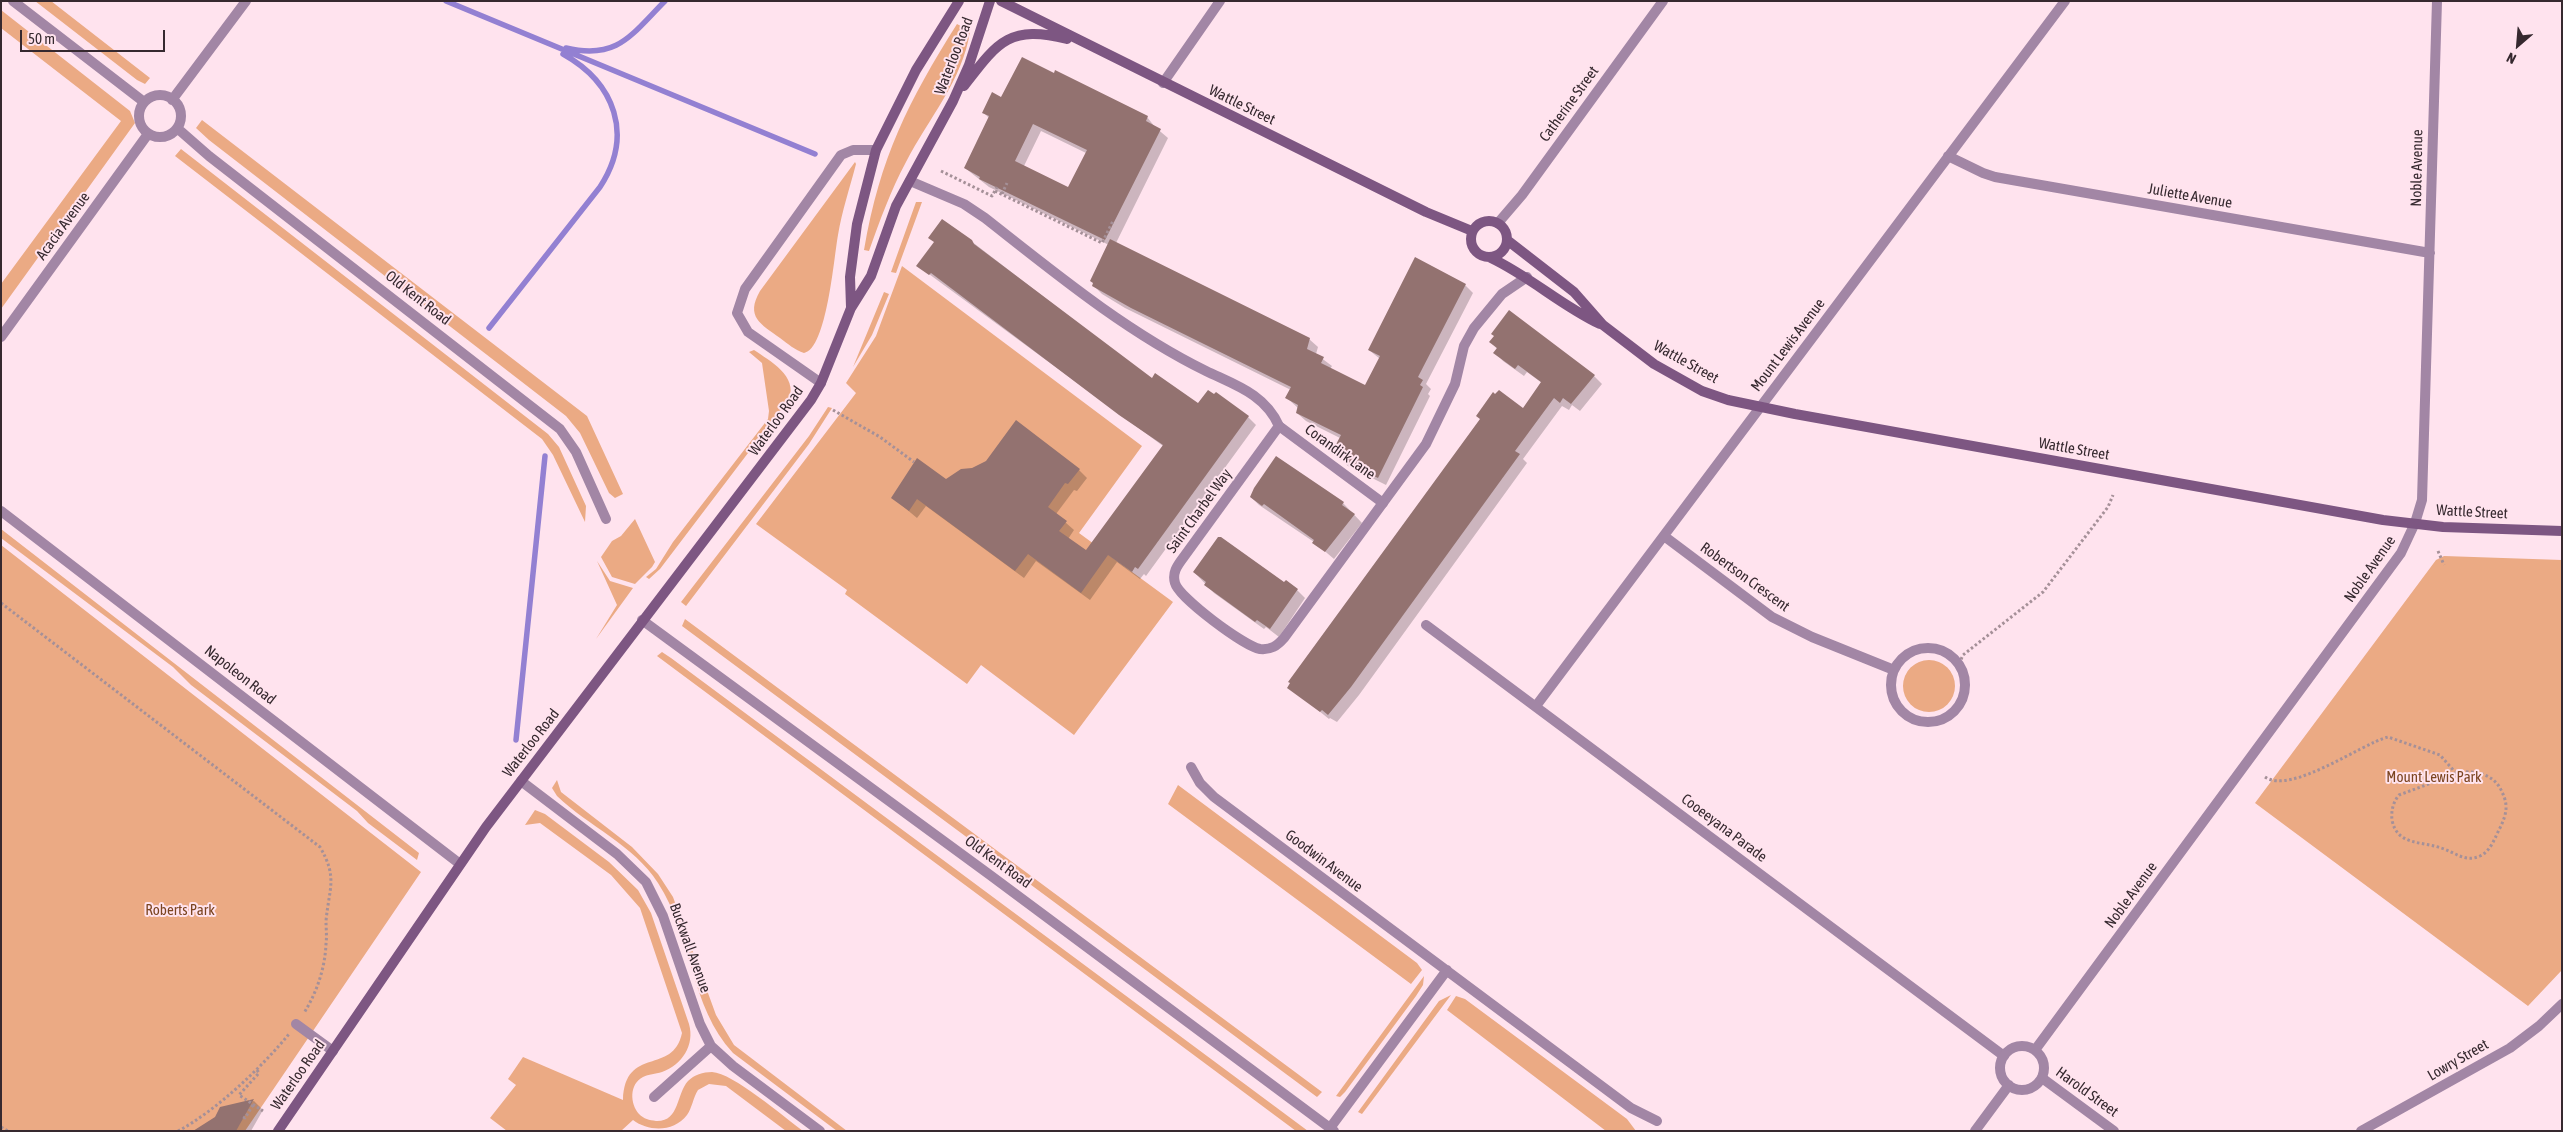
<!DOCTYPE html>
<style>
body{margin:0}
#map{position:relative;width:2563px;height:1132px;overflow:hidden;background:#ffe3ee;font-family:"Asap Condensed",sans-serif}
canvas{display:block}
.frame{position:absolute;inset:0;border:2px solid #36292f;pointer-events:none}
.north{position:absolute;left:2493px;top:20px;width:50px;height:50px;-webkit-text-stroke:4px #ffe3ee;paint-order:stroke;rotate:207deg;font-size:14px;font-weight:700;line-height:20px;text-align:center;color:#36292f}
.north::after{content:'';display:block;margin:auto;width:18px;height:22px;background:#36292f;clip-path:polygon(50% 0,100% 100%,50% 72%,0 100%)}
.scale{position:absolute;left:20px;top:30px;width:145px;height:22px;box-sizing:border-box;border:2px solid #36292f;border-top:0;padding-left:6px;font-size:15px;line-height:18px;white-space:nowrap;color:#36292f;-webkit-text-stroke:4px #ffe3ee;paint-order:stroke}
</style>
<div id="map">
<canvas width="2563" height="1132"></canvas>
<div class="frame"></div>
<div class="north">N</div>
<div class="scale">50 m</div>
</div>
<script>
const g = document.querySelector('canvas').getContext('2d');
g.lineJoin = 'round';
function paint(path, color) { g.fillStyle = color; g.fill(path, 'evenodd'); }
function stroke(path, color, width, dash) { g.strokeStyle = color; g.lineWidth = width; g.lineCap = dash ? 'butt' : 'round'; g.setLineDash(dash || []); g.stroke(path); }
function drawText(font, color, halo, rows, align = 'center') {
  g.font = font + ' "Asap Condensed",sans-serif'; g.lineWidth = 4; g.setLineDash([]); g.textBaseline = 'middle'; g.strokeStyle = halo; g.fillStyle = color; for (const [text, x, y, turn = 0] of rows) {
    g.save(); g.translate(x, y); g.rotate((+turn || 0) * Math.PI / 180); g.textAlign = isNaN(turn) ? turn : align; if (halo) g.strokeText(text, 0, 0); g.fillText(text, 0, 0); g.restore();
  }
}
paint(new Path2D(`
 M35 1H51L150 78 145 84 137 80Z
 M1 10 130 111 135 123 1 309V284L121 121 1 28Z
 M957 24 970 31C963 80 928 119 906 162 891 190 880 220 869 251L864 250C880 157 908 102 957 24Z
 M202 120 587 416 623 494 615 498 609 493 580 433 566 416 209 140 196 128Z
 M181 149 548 434 559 447 586 506 585 522 553 455 542 439 175 156Z
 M855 162 856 164C850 187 842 211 838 235 834 256 827 349 804 353 795 350 788 344 780 338 761 324 745 317 760 291Z
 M916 202H922L896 273 891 272Z
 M902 266 1142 446 1079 533 1173 602 1074 735 981 665 967 684 845 594 847 590 756 524 856 393 846 383 876 336Z
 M884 292 889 294 872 335 853 367Z
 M754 350C770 361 798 376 789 399L660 569 649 579 646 577 656 569 673 542 768 419 769 411 762 363 749 352Z
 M828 407 832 408 809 444 686 606 681 602 809 436Z
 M635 519 655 562 652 567 635 584 612 577 601 557 612 541 621 536Z
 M1 529 419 853 417 860 368 823 357 811 191 685 173 667 1 538Z
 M1 545 421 872 245 1131H1Z
 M2444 556 2562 560V970L2528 1006 2255 803 2436 560Z
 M597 561 610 581 633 588 596 639 617 605Z
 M685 619 1322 1092 1317 1097 682 626Z
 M662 652 671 658 1308 1131H1296L657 656Z
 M1903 686a26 26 0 1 1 52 0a26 26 0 1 1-52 0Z
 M557 780 561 792 632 847 658 874 673 897 716 1015 734 1045 847 1131H837L733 1053C690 1007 692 935 658 883 634 845 588 826 557 796L552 788Z
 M1178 785 1417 963 1422 970 1411 984 1168 804Z
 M535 810 545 814 609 862 638 890 651 913 689 1024C695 1045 682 1065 662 1072 655 1074 649 1074 643 1077 629 1084 630 1104 639 1114 644 1119 649 1120 656 1121 680 1122 676 1094 688 1081 694 1075 703 1072 712 1072 733 1073 784 1117 803 1131H786L726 1086 709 1084 698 1090C693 1098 692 1108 687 1115 674 1132 649 1132 633 1120L621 1131H507L490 1118 516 1085 508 1079 523 1057 623 1100C625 1045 673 1076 682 1033L640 908 611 875 540 823 525 825Z
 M1424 976 1423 985 1416 996 1345 1092 1340 1097 1336 1096Z
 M1451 995 1362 1114 1358 1112 1439 1001Z
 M1456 996 1465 999 1627 1119 1636 1131H1606L1447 1010Z`), '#ebaa84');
paint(new Path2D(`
 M1002 99 1147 117 1155 127 1168 138 1116 243 1309 339 1318 347 1316 354 1332 366 1330 369 1366 386 1380 359 1369 350 1465 285 1473 293 1426 384 1431 389 1428 394 1430 396 1386 485 1348 466 1333 452 1340 438 1306 421 1297 413 1298 408 1287 398 1291 390 1125 308 1102 294 1094 286 1109 245 989 187 965 168 990 119 983 112ZM1041 131 1086 153 1069 189 1024 166Z
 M971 241 1152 380 1198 405 1248 417 1256 425 1146 576 1144 574 1140 579 1117 562 1090 600 1036 561 1024 578 926 506 917 518 893 498 946 480 1079 470 1087 478 1077 491 1074 490 1056 514 1074 530 1068 539 1086 552 1163 446 918 266Z
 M1491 342 1594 376 1602 384 1580 411 1572 405 1569 410 1562 406 1523 459 1527 463 1359 695 1337 722 1330 718 1329 719 1289 687 1524 409 1542 383 1527 372 1524 376 1503 361 1495 352 1497 349Z
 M1276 458 1343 503 1362 523 1334 559 1314 542 1259 505 1251 497Z
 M1194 572 1284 584 1297 590 1305 598 1279 637 1266 627 1264 629 1214 593Z
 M254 1101 263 1110 251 1131H195L216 1118 221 1109Z`), '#0003');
stroke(new Path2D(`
 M446 1 815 154
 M566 48C618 60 631 35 665 1
 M489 328 600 187C634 135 615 83 563 54
 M516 740 545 456`), '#9380d2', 5.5);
paint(new Path2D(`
 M1022 57 1054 73 1055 70 1148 116 1146 121 1161 129 1105 240 979 179 980 177 964 168 989 116 982 113 992 92 1001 97ZM1033 124 1087 150 1068 187 1015 161Z
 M942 219 972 240 974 244 1152 378 1155 373 1198 403 1208 390 1214 394 1216 392 1249 416 1138 569 1135 567 1132 572 1108 555 1081 593 1028 554 1015 571 917 499 909 511 891 498 917 458 946 479 961 469 972 468 986 461 1016 420 1080 469 1068 484 1065 483 1048 507 1067 521 1059 531 1086 550 1163 445 1119 415 931 273 929 275 916 266 934 242 928 238Z
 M1110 239 1310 338 1307 349 1324 357 1321 363 1365 385 1380 356 1368 350 1415 257 1466 284 1418 377 1423 380 1420 385 1423 387 1378 478 1338 458 1339 456 1332 452 1341 435 1296 413 1298 405 1285 398 1291 387 1131 308 1092 286 1093 283 1090 281Z
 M1509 310 1595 375 1571 404 1563 398 1560 403 1554 398 1515 451 1520 454 1351 687 1328 715 1322 710 1320 712 1287 688 1290 683 1288 682 1480 419 1476 416 1493 392 1495 394 1499 390 1523 408 1541 382 1518 365 1515 369 1493 353 1497 348 1489 342 1494 336 1491 334Z
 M1276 456 1344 502 1342 505 1355 514 1325 552 1312 543 1314 540 1264 504 1262 506 1250 497 1254 488Z
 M1218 537H1221L1284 582 1286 580 1298 589 1270 629 1257 620 1255 622 1204 585 1206 582 1193 572Z
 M254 1099 236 1131H193L215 1117 220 1107Z`), '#937270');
stroke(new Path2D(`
 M941 171 992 196 997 187
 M995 191 1102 243 1113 221
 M1002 194 1007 183
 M833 410 880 437 914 462
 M2438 551 2444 565
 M1 603 320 847C338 878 329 888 326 921 326 928 327 936 326 944 325 968 317 992 304 1013
 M1959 664 1963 655 2043 592 2108 507 2113 495
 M2461 772C2478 771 2495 775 2502 792 2509 806 2506 815 2500 828 2495 837 2491 851 2480 856 2465 863 2455 852 2441 848 2422 841 2397 846 2392 820 2391 811 2393 802 2399 795Z
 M2265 777C2291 795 2361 744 2388 737L2440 755 2455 772
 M257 1070 259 1073 239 1095 263 1111
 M243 1117 245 1118 253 1105
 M1 1127 8 1131
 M178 1131C216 1111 262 1067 289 1034`), '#a59098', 3, [2.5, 2.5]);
stroke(new Path2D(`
 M1279 426 1383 503
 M296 1024 333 1051`), '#a286a5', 10);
stroke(new Path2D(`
 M13 1 144 102
 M1163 83 1220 1
 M139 116a21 21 0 1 1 42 0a21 21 0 1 1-42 0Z
 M172 100 246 1
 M177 128 209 156 560 429 576 452 606 519
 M1948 156 1983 173 1995 177 2430 253
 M910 181 964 204 985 218C1055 273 1125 331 1206 371 1235 385 1265 394 1279 426L1183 558C1177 566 1172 573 1175 583 1179 598 1244 646 1260 649 1271 650 1277 646 1284 638L1426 444 1455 384 1464 346 1474 328 1502 294 1527 277
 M1498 223 1522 195 1663 1
 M1 337 148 134
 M821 383 748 332 737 313 745 289 841 155 853 150H876
 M1 511 460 864
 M2415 523 2422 500 2437 1
 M1664 536 1772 617 1812 637 1894 670
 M642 620 990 875 1334 1131
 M1426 625 2004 1056
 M1891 685a37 37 0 1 1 74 0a37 37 0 1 1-74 0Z
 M1536 706 2065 1
 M1191 767 1200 783 1214 797 1631 1108 1657 1121
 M521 781 617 854 646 882 663 916 700 1024 711 1046 733 1066 820 1131
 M2042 1078 2114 1131
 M654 1097 711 1046
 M1330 1128 1447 970
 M2361 1131 2510 1048 2539 1026 2562 1004`), '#a286a5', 10);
stroke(new Path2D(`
 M2000 1068a22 22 0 1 1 44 0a22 22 0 1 1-44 0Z
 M2035 1050 2401 553 2415 523
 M1975 1131 2009 1085`), '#a286a5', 10);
stroke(new Path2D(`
 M1001 1 1426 212 1472 231
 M964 86C997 43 1009 24 1067 39
 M1471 239a18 18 0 1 1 36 0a18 18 0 1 1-36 0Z
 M1507 240 1574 292 1603 325 1654 364 1702 391 1728 400 1795 414 2383 520 2443 527 2562 531
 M1491 258C1531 277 1560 305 1600 324
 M851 307 850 277 857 224 876 150 916 70 959 1
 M278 1131 486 827 811 400 821 383 851 308 871 276 896 206 953 101 969 65 990 1`), '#7d5682', 10);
drawText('15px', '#36292f', '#ffe3ee', [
 ["Waterloo Road",954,56,-69],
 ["Catherine Street",1569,104,-54],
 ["Wattle Street",1242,105,26],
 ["Noble Avenue",2417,168,-89],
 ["Juliette Avenue",2190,196,10],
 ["Acacia Avenue",63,226,-54],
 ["Old Kent Road",418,298,38],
 ["Mount Lewis Avenue",1788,345,-53],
 ["Wattle Street",1686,362,29],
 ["Waterloo Road",776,421,-54],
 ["Wattle Street",2074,449,10],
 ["Corandirk Lane",1340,452,36],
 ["Saint Charbel Way",1199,511,-54],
 ["Wattle Street",2472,512,3],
 ["Noble Avenue",2370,569,-55],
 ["Robertson Crescent",1745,577,36],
 ["Napoleon Road",240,675,38],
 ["Waterloo Road",531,743,-52],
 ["Cooeeyana Parade",1724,828,37],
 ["Goodwin Avenue",1324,861,37],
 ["Old Kent Road",998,862,36],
 ["Noble Avenue",2131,895,-54],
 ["Buckwall Avenue",690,948,70],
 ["Lowry Street",2458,1060,-30],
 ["Waterloo Road",298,1075,-55],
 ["Harold Street",2087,1092,36]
]);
drawText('15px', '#7b4420', '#ffe3ee', [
 ["Mount Lewis Park",2434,777],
 ["Roberts Park",180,910]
]);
</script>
